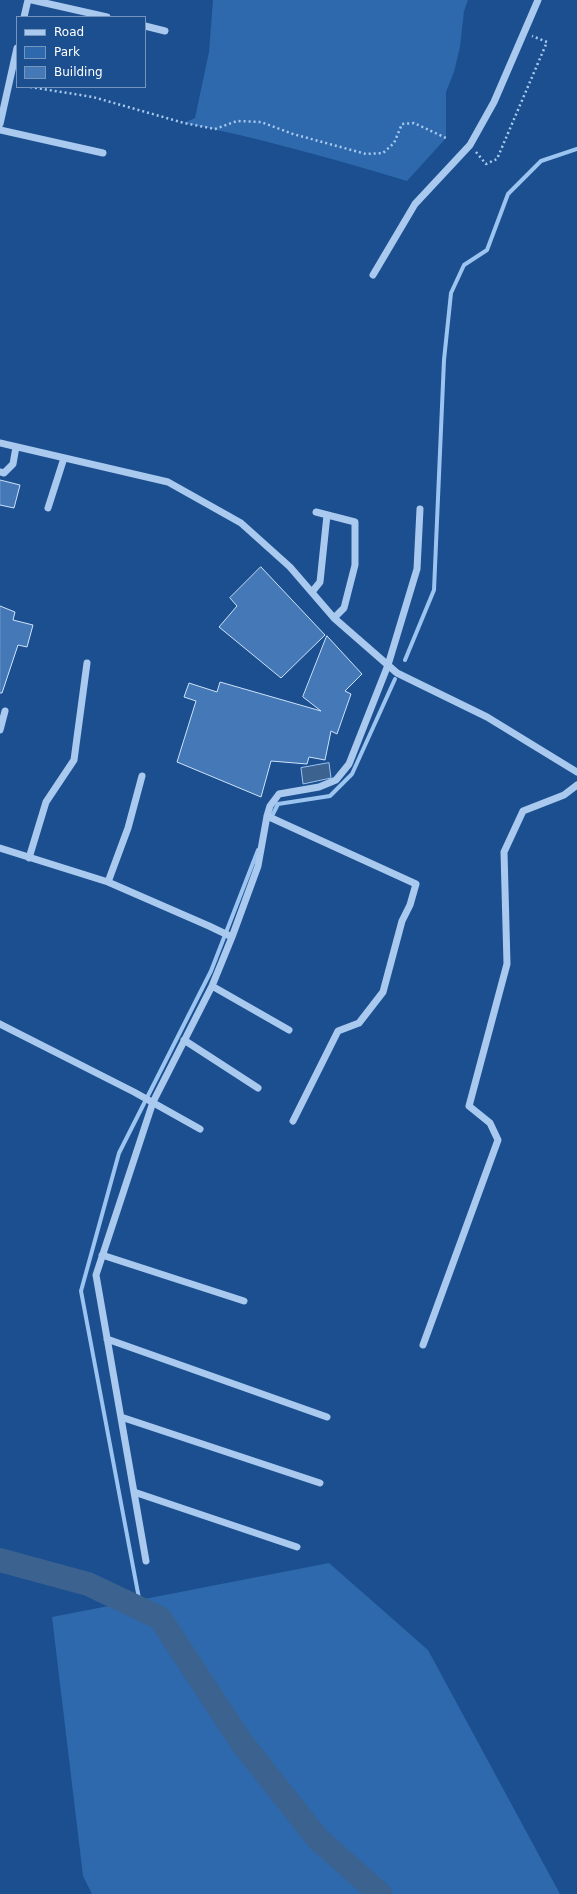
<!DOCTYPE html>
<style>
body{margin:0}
#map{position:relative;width:577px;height:1894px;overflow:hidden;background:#1b4f8f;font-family:"DejaVu Sans",sans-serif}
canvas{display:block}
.legend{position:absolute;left:16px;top:16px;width:130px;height:72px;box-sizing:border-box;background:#1b4f8f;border:1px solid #7695bc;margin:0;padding:5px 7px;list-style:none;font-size:12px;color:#fff}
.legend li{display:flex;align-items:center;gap:8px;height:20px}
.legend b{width:20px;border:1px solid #7695bc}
</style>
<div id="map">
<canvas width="577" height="1894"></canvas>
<ul class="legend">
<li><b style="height:5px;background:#a9c9ee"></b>Road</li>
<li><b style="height:11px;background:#2e69ad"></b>Park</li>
<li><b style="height:11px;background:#4478b7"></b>Building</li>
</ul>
</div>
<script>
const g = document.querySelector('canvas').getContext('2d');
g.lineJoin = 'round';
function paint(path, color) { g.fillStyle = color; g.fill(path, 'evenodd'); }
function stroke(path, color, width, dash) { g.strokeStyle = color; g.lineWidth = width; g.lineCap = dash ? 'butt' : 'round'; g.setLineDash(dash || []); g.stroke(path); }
paint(new Path2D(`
 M213 0H468L464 11 460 47 454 72 446 92V138L407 181C334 159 260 138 184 123L195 118 209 52Z
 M329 1563 428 1650 560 1894H92L83 1876 52 1617Z`), '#2e69ad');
const water = new Path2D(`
 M329 763 331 778 303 784 301 768Z`);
paint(water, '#3c6290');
stroke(water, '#9cc4f0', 1);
stroke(new Path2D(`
 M405 660 434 590 444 360 451 293 464 265 487 250 508 194 541 161 577 149
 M273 814 278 804 330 796 352 774 395 679
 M141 1609 81 1291 119 1153 211 971 258 850`), '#9cc4f0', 4);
stroke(new Path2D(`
 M0 1560 88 1584 160 1618 242 1743 318 1839 380 1894`), '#3c6290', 24);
const building = new Path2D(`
 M0 480 20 485 14 508 0 505Z
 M261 567 325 635 281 678 219 627 237 606 230 598Z
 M0 606 15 612 13 620 33 625 27 647 18 645 2 693H0Z
 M327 636 362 674 345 691 351 694 337 734 331 731 325 760 309 757 307 764 271 761 261 797 177 762 196 701 184 697 189 683 217 692 220 682 321 711 303 697Z`);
paint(building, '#4478b7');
stroke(building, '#cfe3fa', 1);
stroke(new Path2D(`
 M30 87 93 97 184 123 215 129 237 121 261 122 293 134 366 154 383 153 394 143 402 124 414 123 446 138
 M476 152 486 164 497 159 547 42 532 36`), '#a9c9ee', 2.5, [2, 3]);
stroke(new Path2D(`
 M32 0 107 17
 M24 17 28 0
 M145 26 165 31
 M0 124 17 48
 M0 130 103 153
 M373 275 415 204 470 145 494 102 538 0
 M0 443 168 482 241 523 290 567 334 618 397 673 487 717 577 772
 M0 472 4 473 13 464 16 447
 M48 508 64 458
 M316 512 355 522V565L344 608 334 618
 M312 592 320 582 327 515
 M0 730 5 711
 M142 776 128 828 108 882 209 926 232 937 258 866 267 816 270 806 279 794 319 787 336 780 349 764 388 665 417 569 420 509
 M267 816 416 884 410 905 402 921 383 992 359 1023 338 1031 293 1121
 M0 848 108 882
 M29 858 46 802 74 760 87 663
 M212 986 289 1030
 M0 1024 134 1092 200 1129
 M184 1040 258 1088
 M102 1255 244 1301
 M107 1339 327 1417
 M423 1345 498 1140 490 1123 469 1106 507 964 504 852 523 811 564 795 577 785
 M121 1417 320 1483
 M134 1492 297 1547
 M146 1561 96 1275 153 1102 212 986 232 937`), '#a9c9ee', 7);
</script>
